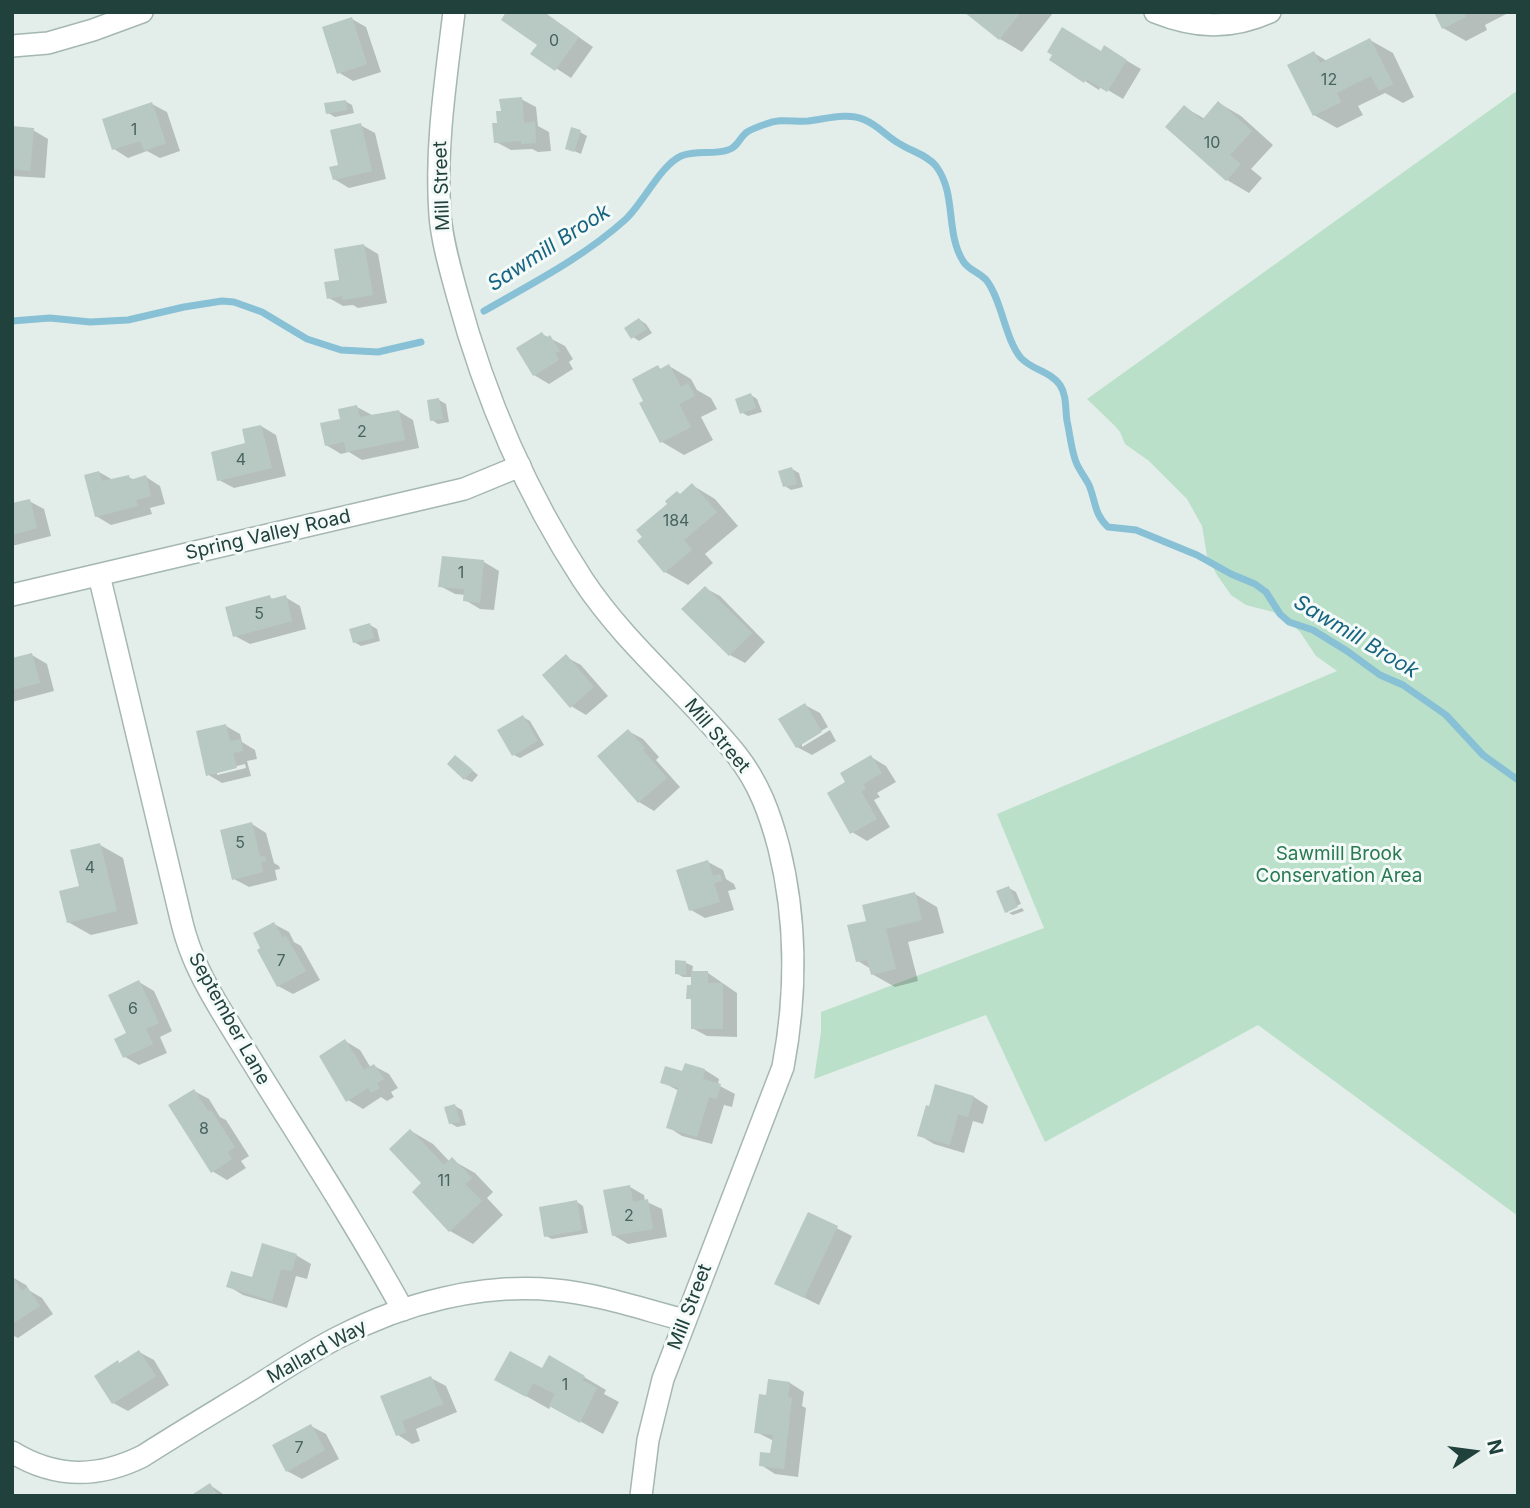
<!DOCTYPE html>
<style>
body{margin:0}
#map{position:relative;width:1530px;height:1508px;overflow:hidden;background:#e3eeea;font-family:Inter,sans-serif}
canvas{display:block}
.frame{position:absolute;inset:0;border:14px solid #21413c;pointer-events:none}
.north{position:absolute;left:1439px;top:1417px;width:70px;height:70px;-webkit-text-stroke:5px #f4faf8;paint-order:stroke;rotate:77deg;font-size:19px;font-weight:700;line-height:28px;text-align:center;color:#21413c}
.north::after{content:'';display:block;margin:auto;width:24px;height:32px;background:#21413c;clip-path:polygon(50% 0,100% 100%,50% 72%,0 100%)}
</style>
<div id="map">
<canvas width="1530" height="1508"></canvas>
<div class="frame"></div>
<div class="north">N</div>
</div>
<script>
const g = document.querySelector('canvas').getContext('2d');
g.lineJoin = 'round';
function paint(path, color) { g.fillStyle = color; g.fill(path, 'evenodd'); }
function stroke(path, color, width, dash) { g.strokeStyle = color; g.lineWidth = width; g.lineCap = dash ? 'butt' : 'round'; g.setLineDash(dash || []); g.stroke(path); }
function drawText(font, color, halo, rows, align = 'center') {
  g.font = font + ' Inter,sans-serif'; g.lineWidth = 6; g.setLineDash([]); g.textBaseline = 'middle'; g.strokeStyle = halo; g.fillStyle = color; for (const [text, x, y, turn = 0] of rows) {
    g.save(); g.translate(x, y); g.rotate((+turn || 0) * Math.PI / 180); g.textAlign = isNaN(turn) ? turn : align; if (halo) g.strokeText(text, 0, 0); g.fillText(text, 0, 0); g.restore();
  }
}
paint(new Path2D(`
 M1518 90V1216L1258 1025 1045 1142 986 1015 814 1079 821 1032V1012L1044 928 997 814 1337 671 1316 656 1300 632 1288 620 1273 612 1246 605 1231 595 1217 575 1207 556 1202 526 1187 499 1149 461 1125 444 1120 432 1115 426 1087 399Z`), '#bbe0c9');
paint(new Path2D(`
 M543 12 593 47 571 78 533 53 540 44Z
 M967 12H1052L1053 13 1022 52 1000 39Z
 M1435 12H1510L1485 25 1487 30 1466 41 1443 28Z
 M352 19 366 27 381 72 353 81 338 72Z
 M1370 40 1393 53 1414 97 1403 103 1385 93 1358 106 1363 115 1337 128 1314 115V53L1327 61Z
 M1105 48 1141 69 1123 99 1101 86 1099 90 1085 81Z
 M521 99 536 107 538 126 549 132 551 151 538 152 532 149 511 150 496 142 499 124Z
 M345 101 352 105 354 113 335 117 328 113Z
 M1219 103 1241 116 1273 145 1251 169 1262 178 1249 193 1227 180 1184 107 1205 119Z
 M152 104 167 112 180 151 160 158 147 151 128 158 114 149Z
 M360 125 375 133 386 179 349 188 334 179Z
 M12 128 33 130 48 139 45 178 12 176Z
 M580 132 587 136 581 154 567 148Z
 M363 245 378 254 387 303 358 308 353 305 343 306 329 298 341 281Z
 M640 320 646 324 652 333 639 341 633 337Z
 M542 334 565 346 573 359 569 362 573 369 549 384 534 375Z
 M669 366 691 379 697 390 711 398 717 409 701 417 713 440 684 455 662 442 642 404 658 367 662 370Z
 M751 395 757 399 762 412 748 416 741 412Z
 M439 400 446 404 449 422 438 424 432 420Z
 M357 407 372 415 398 411 413 420 419 448 362 460 349 452 341 454 326 445 342 420Z
 M261 426 276 435 286 476 234 488 219 480Z
 M792 469 799 473 803 487 791 490 785 486Z
 M99 472 113 480 128 477 135 480 146 477 160 486 165 504 150 508 152 514 111 525 96 516Z
 M692 485 715 499 738 526 705 554 713 563 688 585 665 572 681 495Z
 M29 501 44 509 51 536 12 546V505Z
 M443 558 484 562 499 571 494 610 480 609 465 600 466 595 455 594 440 586Z
 M705 588 720 596 765 642 745 663 730 655Z
 M269 597 275 600 285 597 300 606 306 629 250 644 235 636Z
 M370 625 377 629 380 641 361 646 354 642Z
 M32 655 47 664 54 691 12 702V660Z
 M566 657 581 665 608 696 586 715 571 706Z
 M805 705 820 713 828 727 802 742V747L830 730 836 741 812 755 797 747Z
 M523 717 530 721 544 745 520 758 514 755Z
 M226 726 240 734 242 742 255 750 257 759 247 761 251 776 222 783 207 774ZM245 764 246 768 217 775V771Z
 M628 731 643 739 659 757 656 760 680 787 654 811 639 802 599 757Z
 M456 757 478 775 472 782 465 779Z
 M871 757 886 766 896 782 877 793 880 797 874 800 890 827 867 841 852 832 848 783Z
 M252 824 266 833 274 863 279 866 280 869 275 870 277 880 249 887 234 879Z
 M100 845 123 858 138 924 91 935 68 922 81 887Z
 M708 862 723 870 726 879 734 884 736 889 728 891 734 910 705 918 691 910Z
 M1009 888 1016 892 1021 904 1008 909V913L1006 911Z
 M915 894 937 907 944 933 908 942 918 981 895 987 872 974 871 969 858 961 868 922Z
 M1022 908 1024 911 1013 915 1009 913Z
 M274 924 289 932 294 942 301 946 320 980 293 994 278 986Z
 M686 963 693 966 692 973H708L737 993V1037L707 1036 692 1028 693 1000 688 998 693 987V977H683L676 973Z
 M139 982 154 991 172 1031 160 1037 167 1053 139 1065 125 1057Z
 M345 1041 360 1050 371 1068 374 1066 389 1074 398 1088 391 1092 394 1097 387 1101 381 1097 363 1109 348 1100Z
 M705 1070 719 1079 718 1085 735 1094 732 1107 724 1105 712 1144 682 1136 668 1127 679 1091 662 1082 683 1074Z
 M936 1086 974 1097 988 1106 983 1124 973 1121 964 1153 934 1144 919 1135 930 1109Z
 M194 1091 209 1099 220 1117 226 1120 249 1156 241 1161 246 1168 227 1180 212 1171Z
 M455 1106 462 1110 466 1125 457 1127 450 1123Z
 M411 1131 433 1144 450 1162 452 1160 475 1173 493 1192 487 1198 503 1215 473 1244 450 1231 424 1183Z
 M630 1187 644 1195 645 1201 662 1209 667 1237 628 1244 613 1235Z
 M577 1202 583 1206 588 1233 552 1239 546 1236Z
 M809 1214 852 1236 819 1305 791 1291Z
 M296 1255 311 1264 307 1279 296 1276 287 1308 243 1295 228 1286 253 1279Z
 M12 1277 26 1285 30 1291 42 1298 53 1314 18 1338 12 1335Z
 M139 1352 154 1360 169 1385 128 1411 113 1403 120 1364Z
 M550 1357 606 1390 604 1394 619 1402 603 1434 551 1405 549 1409 519 1392 543 1370Z
 M431 1378 446 1386 457 1412 416 1429 420 1441 412 1444 398 1435 382 1397Z
 M790 1383 804 1392 802 1406 806 1408 798 1477 775 1474 761 1465 772 1455 774 1441 756 1432 768 1397Z
 M311 1426 326 1434 339 1459 302 1479 287 1471Z
 M210 1485 226 1496H193Z`), '#0003');
stroke(new Path2D(`
 M484 311C533 283 584 257 626 219 643 203 661 165 681 156 696 150 713 155 728 150 738 147 739 138 747 132 752 129 760 126 766 124 780 118 793 122 808 121 826 119 848 112 865 120 879 126 887 137 900 144 911 151 927 155 936 166 957 194 945 232 963 261 968 270 981 273 987 281 1002 301 1005 339 1021 358 1032 370 1050 371 1060 385 1067 396 1065 408 1067 421 1070 434 1071 449 1076 462 1079 470 1085 477 1089 485 1096 502 1094 514 1108 527L1136 530 1197 555 1231 574 1255 584 1266 592 1280 614 1289 622 1313 630 1347 651 1380 675 1403 685 1446 715 1483 755 1518 780
 M12 321 50 318 90 322 128 320 184 307 222 301 234 302 262 312 307 339 341 350 378 352 421 342`), '#88c1d6', 7);
paint(new Path2D(`
 M506 12H544L579 37 555 71 530 54 537 45 501 20Z
 M964 12H1021L999 40Z
 M1434 12H1463L1466 17 1442 29Z
 M352 17 367 64 337 74 322 27Z
 M1062 27 1101 51 1104 45 1127 60 1107 92 1086 79 1084 83 1049 60 1052 55 1047 52Z
 M1370 38 1393 84 1379 91 1371 76 1337 93 1341 102 1313 116 1287 65 1314 51 1320 63Z
 M522 97 524 123 535 122 536 143 521 144V141L494 143 492 123H497L496 111H501L499 99Z
 M346 100 347 110 326 114 324 103Z
 M1218 101 1252 131 1230 155 1241 164 1226 181 1165 127 1184 105 1202 120Z
 M152 102 166 143 144 151 140 141 112 150 102 119Z
 M361 123 372 171 333 180 329 167 338 165 330 130Z
 M12 126 34 128 30 171 12 169Z
 M571 127 581 130 574 152 565 149Z
 M364 244 373 295 342 300V296L327 299 324 282 339 280 334 249Z
 M639 318 647 329 631 339 624 328Z
 M542 332 546 338 550 335 560 351 555 353 559 360 533 376 516 348Z
 M669 364 681 387 688 383 695 396 679 404 691 427 660 443 639 403 643 401 632 379 658 365 660 369Z
 M751 393 756 408 740 414 735 399Z
 M439 398 443 419 430 421 427 400Z
 M357 405 360 417 399 410 405 440 346 452 344 442 325 446 320 423 340 419 338 409Z
 M261 425 272 468 217 481 211 452 245 443 242 429Z
 M792 467 797 484 783 487 778 471Z
 M99 471 102 481 129 475 130 480 146 475 151 496 136 500 138 506 95 517 84 475Z
 M692 483 717 512 684 540 692 550 664 573 637 541 642 537 636 530 667 504 665 501 677 491 680 494Z
 M30 499 37 528 12 535V503Z
 M442 556 484 560 480 603 463 601 464 589 438 587Z
 M705 586 752 633 729 656 681 609Z
 M270 595 271 599 286 595 292 621 233 637 225 607Z
 M370 623 374 638 353 643 349 629Z
 M32 653 40 683 12 690V658Z
 M566 654 594 687 570 708 542 675Z
 M805 703 822 732 796 748 778 719Z
 M523 715 538 741 512 756 497 730Z
 M226 724 230 741 241 739 243 751 233 753 237 768 206 776 196 731Z
 M628 729 645 748 643 750 667 778 638 803 597 756Z
 M455 755 473 770 464 780 447 764Z
 M871 755 882 773 863 784 866 789 861 791 877 819 850 834 827 793 845 782 840 773Z
 M252 822 260 857 265 856 266 861 261 862 263 872 232 880 220 830Z
 M100 843 117 911 67 923 59 891 79 886 70 850Z
 M708 860 713 876 720 874 722 881 714 883 720 902 689 911 676 870Z
 M1009 886 1018 907 1005 913 996 891Z
 M915 892 922 920 886 929 896 969 871 975 867 960 856 962 847 925 866 921 862 905Z
 M274 922 283 938 286 936 306 971 277 987 257 950 260 948 253 933Z
 M675 960 686 961V975L675 974Z
 M691 971H708V983H723V1029H691V999H686L687 985H691Z
 M139 980 159 1023 146 1029 153 1044 123 1058 114 1039 126 1033 108 995Z
 M345 1039 364 1070 374 1064 384 1079 377 1083 380 1088 371 1093 368 1088 346 1102 319 1056Z
 M685 1063 705 1069 703 1079 721 1084 717 1099 709 1097 697 1137 666 1128 678 1088 660 1083 665 1066 682 1071Z
 M935 1084 974 1096 968 1117 958 1114 950 1145 917 1136 926 1105 929 1106Z
 M194 1089 208 1111 211 1110 235 1147 228 1152 232 1159 211 1173 168 1105Z
 M455 1104 460 1122 449 1124 444 1107Z
 M410 1129 444 1165 452 1157 472 1178 465 1184 482 1201 449 1232 412 1192 421 1183 389 1149Z
 M630 1185 633 1202 648 1199 653 1229 612 1236 603 1190Z
 M577 1200 582 1230 544 1237 539 1207Z
 M808 1212 838 1226 804 1298 774 1284Z
 M262 1243 297 1254 292 1271 281 1269 272 1301 226 1287 231 1271 252 1277Z
 M12 1276 22 1291 27 1287 40 1306 12 1324Z
 M139 1350 156 1376 112 1404 94 1376 118 1360 119 1363Z
 M510 1351 542 1368 549 1355 585 1376 582 1380 597 1388 580 1423 549 1406 555 1394 533 1383 526 1397 494 1380Z
 M431 1376 443 1404 402 1421 406 1432 396 1436 380 1396Z
 M768 1379 790 1382 788 1397 792 1398 784 1469 759 1466 760 1452 770 1453 773 1435 754 1433 759 1394 766 1395Z
 M311 1424 325 1450 286 1472 272 1445Z
 M210 1483 218 1496H190Z`), '#b8c9c4');
const minor = new Path2D(`
 M1155 12C1195 28 1230 30 1270 12
 M12 46 48 43 93 30 142 12
 M99 575 182 923C190 956 205 984 222 1012 282 1112 347 1208 403 1310
 M12 595 464 489 520 466
 M12 1452C56 1479 99 1478 143 1456 179 1433 216 1411 252 1389 281 1371 309 1352 339 1337 404 1303 481 1283 555 1290 599 1294 642 1309 684 1320`);
const tertiary = new Path2D(`
 M454 12C446 79 435 147 440 215 442 241 450 268 457 294 484 394 526 493 583 580 626 645 688 694 736 754 759 783 770 814 779 848 797 921 797 993 783 1067L663 1379 648 1440 641 1496`);
stroke(minor, '#a5b7b2', 24);
stroke(tertiary, '#a5b7b2', 24);
stroke(minor, '#fff', 21);
stroke(tertiary, '#fff', 21);
drawText('16px', '#47635e', null, [
 ["0",554,41],
 ["12",1329,80],
 ["1",134,130],
 ["10",1212,143],
 ["2",362,432],
 ["4",241,460],
 ["184",676,521],
 ["1",461,573],
 ["5",259,614],
 ["5",240,843],
 ["4",90,868],
 ["7",281,961],
 ["6",133,1009],
 ["8",204,1129],
 ["11",444,1181],
 ["2",629,1216],
 ["1",565,1385],
 ["7",299,1448]
]);
drawText('19px', '#21413c', '#f4faf8', [
 ["Mill Street",442,186,-92],
 ["Spring Valley Road",268,535,-13],
 ["Mill Street",717,736,50],
 ["September Lane",229,1019,61],
 ["Mill Street",690,1307,-69],
 ["Mallard Way",317,1352,-29]
]);
drawText('19px', '#297a52', '#f4faf8', [
 ["Sawmill Brook",1339,854],
 ["Conservation Area",1339,876]
]);
drawText('italic 21px', '#176481', '#f4faf8', [
 ["Sawmill Brook",549,248,-33],
 ["Sawmill Brook",1356,637,31]
]);
</script>
